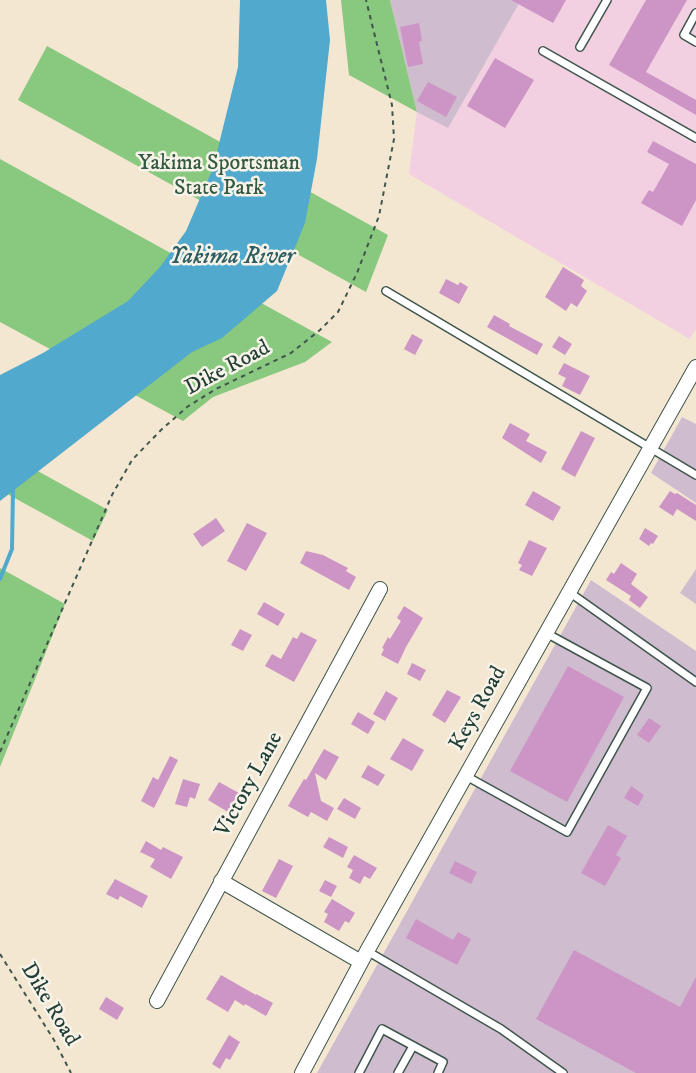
<!DOCTYPE html>
<style>
body{margin:0}
canvas{display:block;background:#f4e7d1}
</style>
<canvas width="696" height="1073"></canvas>
<script>
const g = document.querySelector('canvas').getContext('2d');
g.lineJoin = 'round';
function paint(path, color) { g.fillStyle = color; g.fill(path, 'evenodd'); }
function stroke(path, color, width, dash) { g.strokeStyle = color; g.lineWidth = width; g.lineCap = dash ? 'butt' : 'round'; g.setLineDash(dash || []); g.stroke(path); }
function drawText(font, color, halo, rows, align = 'center') {
  g.font = font + ' "IM FELL DW Pica",serif'; g.lineWidth = 5; g.setLineDash([]); g.textBaseline = 'middle'; g.strokeStyle = halo; g.fillStyle = color; for (const [text, x, y, turn = 0] of rows) {
    g.save(); g.translate(x, y); g.rotate((+turn || 0) * Math.PI / 180); g.textAlign = isNaN(turn) ? turn : align; if (halo) g.strokeText(text, 0, 0); g.fillText(text, 0, 0); g.restore();
  }
}
paint(new Path2D(`
 M521 0H696V329L690 339 409 174 417 112 448 127Z`), '#f2cfe1');
paint(new Path2D(`
 M390 0H521L448 128 417 112Z
 M682 417 696 424V503L651 473Z
 M696 569V604L680 593Z
 M591 580 696 651V1073H317Z`), '#cfbdcf');
paint(new Path2D(`
 M341 0H390L417 112 349 75Z
 M47 46 388 235 366 292 18 100Z
 M0 159 332 342 305 362 213 397 183 421 0 322Z
 M0 450 108 510 93 541 0 490Z
 M0 568 65 604 0 767Z`), '#89c87f');
paint(new Path2D(`
 M240 0H326L330 40 317 159 305 223 277 291 222 338 192 352 0 501V375L43 353 128 301 160 267 186 231 213 168 238 67Z`), '#51a9ce');
stroke(new Path2D(`
 M0 579 12 549 13 489`), '#51a9ce', 4);
paint(new Path2D(`
 M511 0H566L553 23Z
 M646 0H687L646 72 696 100V115L609 65Z
 M419 23 422 41 419 42 423 64 408 67 400 27Z
 M495 58 534 80 505 128 467 106Z
 M428 82 457 97 446 117 417 101Z
 M653 141 696 164V200L682 226 641 203 649 190 653 192 669 164 647 152Z
 M563 267 584 280 581 286 587 291 577 307 571 303 566 311 545 297Z
 M446 279 458 285 460 282 468 287 459 304 439 293Z
 M494 315 510 324 509 326 543 344 537 355 487 327Z
 M412 334 423 340 415 355 404 349Z
 M559 336 572 344 565 355 552 347Z
 M564 363 590 376 580 395 562 386 566 378 558 374Z
 M510 423 530 434 526 441 547 452 541 463 502 438Z
 M581 431 595 438 575 477 561 469Z
 M533 491 561 507 553 521 525 505Z
 M670 491 675 494 677 493 696 505V521L677 509 673 516 659 507Z
 M216 518 225 531 202 547 193 534Z
 M247 523 267 533 246 571 227 561Z
 M645 528 658 536 653 544 651 543 649 546 639 539Z
 M529 540 547 548 532 576 519 570 522 565 518 563Z
 M306 551 323 555 348 568 346 571 356 577 349 590 300 563Z
 M621 563 637 574 631 584 648 597 640 608 629 600 631 596 606 580 611 572 614 574Z
 M264 602 285 614 278 626 257 614Z
 M404 606 423 618 406 647 398 664 381 655 384 649 382 648 388 637 390 639 401 621 397 618Z
 M240 629 252 635 243 651 231 645Z
 M301 632 317 640 294 682 265 666 272 654 281 659 293 637 297 639Z
 M412 663 426 670 420 681 407 674Z
 M568 666 624 697 567 802 510 771Z
 M447 690 461 697 445 723 432 715Z
 M386 691 398 698 385 721 373 714Z
 M358 712 375 722 368 734 351 724Z
 M649 718 661 726 649 743 637 735Z
 M403 738 424 750 412 771 390 759Z
 M324 749 339 757 326 780 315 773 321 801 334 808 327 821 311 812 308 817 288 806 304 779 306 780Z
 M170 756 178 760 154 808 141 801 153 777 158 780Z
 M368 765 385 775 378 786 361 777Z
 M183 779 200 784 195 799 190 797 187 807 175 804Z
 M219 782 239 793 228 812 208 800Z
 M631 786 644 795 638 806 624 798Z
 M344 798 361 808 355 819 337 809Z
 M608 825 627 836 616 855 621 858 605 886 581 873Z
 M329 837 348 847 343 858 323 847Z
 M146 841 161 850 163 847 183 857 171 879 150 867 155 859 140 852Z
 M354 855 377 868 370 879 364 876 360 884 349 878 353 870 347 867Z
 M279 859 293 866 276 898 262 891Z
 M455 861 477 872 471 884 449 873Z
 M115 879 148 896 142 908 120 896 118 900 106 894Z
 M325 880 337 886 331 897 319 891Z
 M332 899 355 913 349 923 345 921 339 931 324 922 328 914 324 912Z
 M416 919 453 940 458 932 471 939 457 965 406 938Z
 M574 950 680 1007 696 977V1073H636L536 1019Z
 M221 975 256 995V994L273 1003 266 1016 245 1004 244 1006 235 1000 228 1012 206 999Z
 M106 997 124 1008 117 1020 99 1009Z
 M229 1035 240 1042 230 1060 226 1058 220 1069 212 1064Z`), '#cc95c5');
const service = new Path2D(`
 M696 13 684 35 696 42
 M580 47 607 0
 M543 51 696 138
 M386 291 696 475
 M569 592 696 682
 M466 776 567 832 647 688 546 633
 M367 951 501 1029 563 1073
 M359 1073 382 1029 443 1062 438 1073
 M398 1073 413 1046`);
const minor = new Path2D(`
 M221 881 361 962
 M157 1001 380 589
 M302 1073 367 951 696 367`);
stroke(service, '#3f564c', 10);
stroke(minor, '#3f564c', 16);
stroke(new Path2D(`
 M0 752 112 495 132 460 161 430 187 407 216 389 291 353 320 330 338 312 357 273 379 216 394 139 392 105 366 0
 M0 954 54 1040 71 1073`), '#3f564c', 2, [4.5, 4.5]);
stroke(service, '#fff', 7);
stroke(minor, '#fff', 14);
drawText('22px', '#345943', '#f7f3e8', [
 ["Yakima Sportsman",219,164],
 ["State Park",219,189]
]);
drawText('22px', '#1f3d34', '#f7f3e8', [
 ["Dike Road",228,369,-28],
 ["Keys Road",479,709,-61],
 ["Victory Lane",250,785,-61],
 ["Dike Road",49,1005,59]
]);
drawText('italic 24px', '#2e5d62', '#f7f3e8', [
 ["Yakima River",232,258]
]);
</script>
